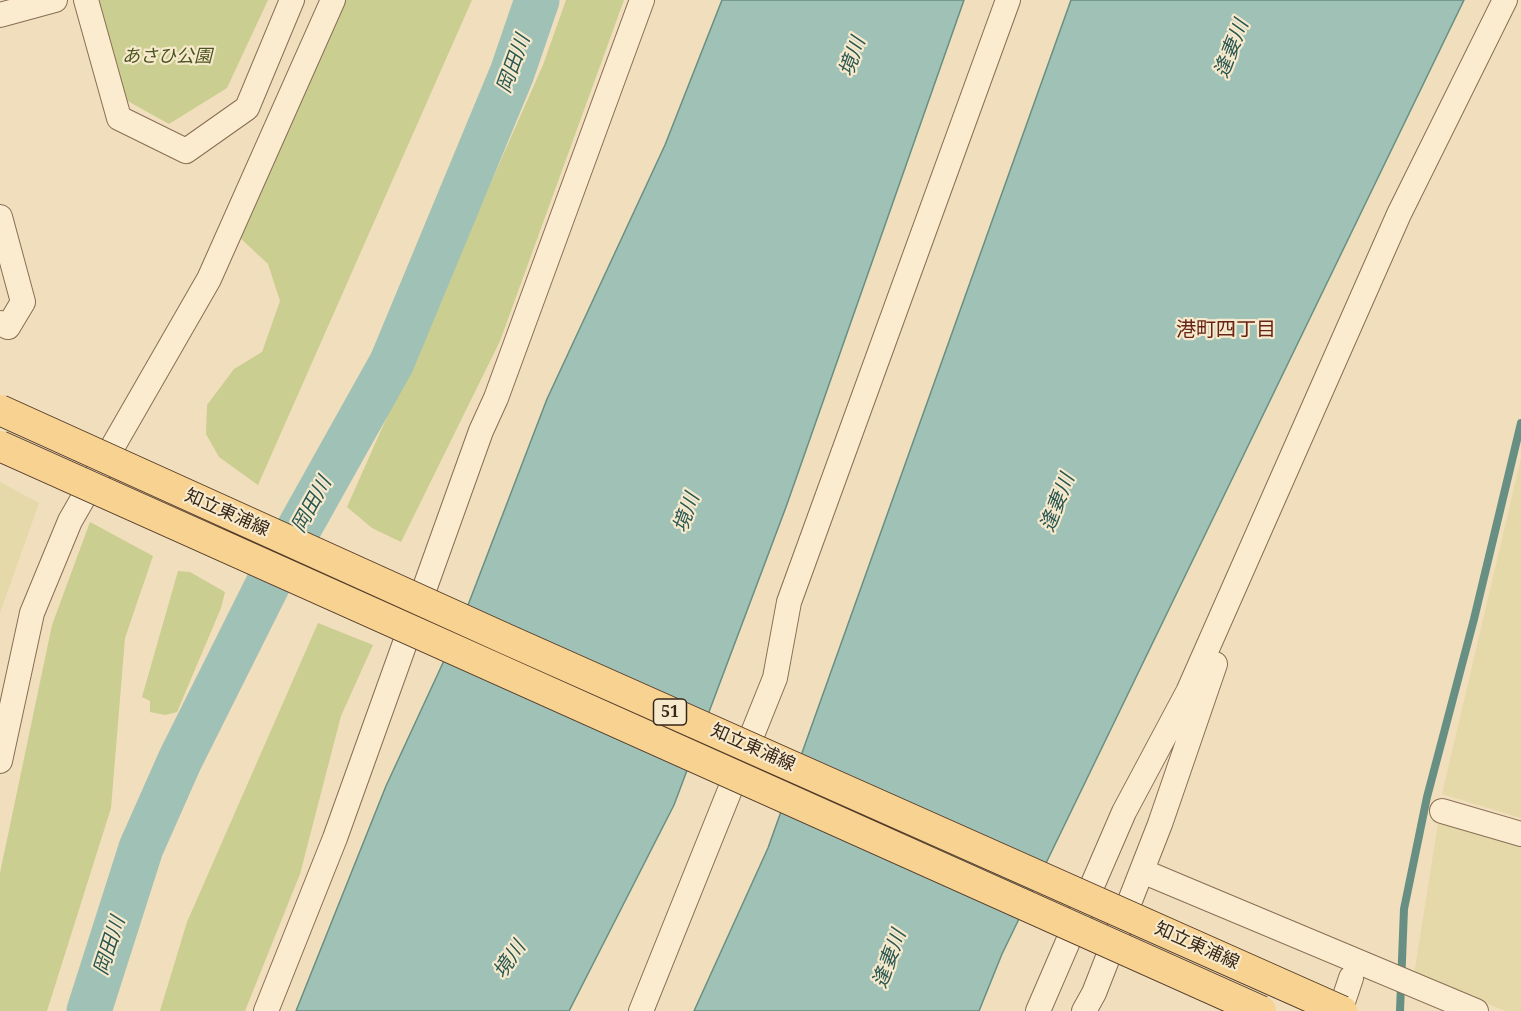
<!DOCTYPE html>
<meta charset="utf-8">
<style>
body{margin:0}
canvas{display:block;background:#f0debc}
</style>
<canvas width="1521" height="1011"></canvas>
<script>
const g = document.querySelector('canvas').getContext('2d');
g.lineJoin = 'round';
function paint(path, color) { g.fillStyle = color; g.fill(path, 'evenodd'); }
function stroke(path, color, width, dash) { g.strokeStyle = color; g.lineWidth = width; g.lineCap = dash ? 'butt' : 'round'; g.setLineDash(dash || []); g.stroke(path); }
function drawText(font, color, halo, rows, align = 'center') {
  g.font = font + ' "Noto Serif","Noto Sans JP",serif'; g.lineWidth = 4.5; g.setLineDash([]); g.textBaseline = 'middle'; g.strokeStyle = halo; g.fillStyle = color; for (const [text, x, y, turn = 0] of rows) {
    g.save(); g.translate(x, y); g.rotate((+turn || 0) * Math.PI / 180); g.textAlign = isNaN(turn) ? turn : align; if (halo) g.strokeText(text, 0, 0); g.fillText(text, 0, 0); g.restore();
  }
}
paint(new Path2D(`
 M1521 458V818L1442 794Z
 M0 482 39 503 0 613Z
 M1438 823 1521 846V1011H1506L1414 975Z`), '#e6d9a9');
paint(new Path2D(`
 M89 0H268L227 88 169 124 108 90Z
 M324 0H472L258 485 219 457 206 434 207 405 234 369 262 352 280 301 268 264 237 235Z
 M566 0H624L500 341 401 542 372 528 347 507 543 65Z
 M90 522 153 556 125 638 111 808 47 1011H0V873L52 625Z
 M178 571 190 572 225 592 221 608 177 712 165 715 150 712V701L142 697Z
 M318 623 373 645 341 716 300 874 245 1011H160L187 922Z`), '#cace90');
const water = new Path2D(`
 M722 0H964L786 507 674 805 569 1011H296L386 786 460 626 547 399 665 145Z
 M1071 0H1464L1002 954 979 1011H694L768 848Z`);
paint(water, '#a0c1b6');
stroke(water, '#678f83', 1.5);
stroke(new Path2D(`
 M1400 1011 1404 909 1427 797 1474 619 1521 423`), '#678f83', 8);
stroke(new Path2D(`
 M89 1011 141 848 180 760 269 582 392 362 512 73 537 0`), '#a0c1b6', 45);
const minor = new Path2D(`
 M86 0 119 118 186 151 247 108 292 0
 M0 15 55 0
 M0 217 23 302 8 327 0 323
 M0 761 32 613 70 521 209 279 333 0
 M1442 811 1521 834
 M1142 871 1476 1011
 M266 1011 335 838 481 431 496 398 642 0
 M641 1011 775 678 789 602 1008 0
 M1038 1011 1124 812 1188 692 1399 214 1505 0
 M1084 1011 1094 993 1160 824 1215 664
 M1340 1011 1351 978`);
stroke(minor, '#886e55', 26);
stroke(minor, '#fbeccf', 24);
const majorBridge = new Path2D(`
 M0 410 506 639 1342 1011
 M0 446 1261 1011`);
stroke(majorBridge, '#553c2a', 32, []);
stroke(majorBridge, '#f7d290', 30);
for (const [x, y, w] of [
 [670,712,33]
]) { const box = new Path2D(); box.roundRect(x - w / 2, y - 13, w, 26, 4.5); g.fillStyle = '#f7e9cc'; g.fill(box); stroke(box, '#37271a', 1.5); }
drawText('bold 16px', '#37271a', null, [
 ["51",670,712]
]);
drawText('italic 18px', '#4a5420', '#f7e9cc', [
 ["あさひ公園",167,57]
]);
drawText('18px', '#37271a', '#f7e9cc', [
 ["知立東浦線",227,513,24],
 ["知立東浦線",753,748,24],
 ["知立東浦線",1197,946,24]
]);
drawText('italic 20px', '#295752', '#f7e9cc', [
 ["逢妻川",1232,49,-69],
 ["境川",853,57,-70],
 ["岡田川",514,64,-70],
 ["逢妻川",1058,503,-69],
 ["岡田川",312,505,-61],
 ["境川",687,513,-70],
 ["岡田川",110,946,-72],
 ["逢妻川",890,959,-70],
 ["境川",510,960,-56]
]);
drawText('20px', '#662417', '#f7e9cc', [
 ["港町四丁目",1226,330]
]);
</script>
